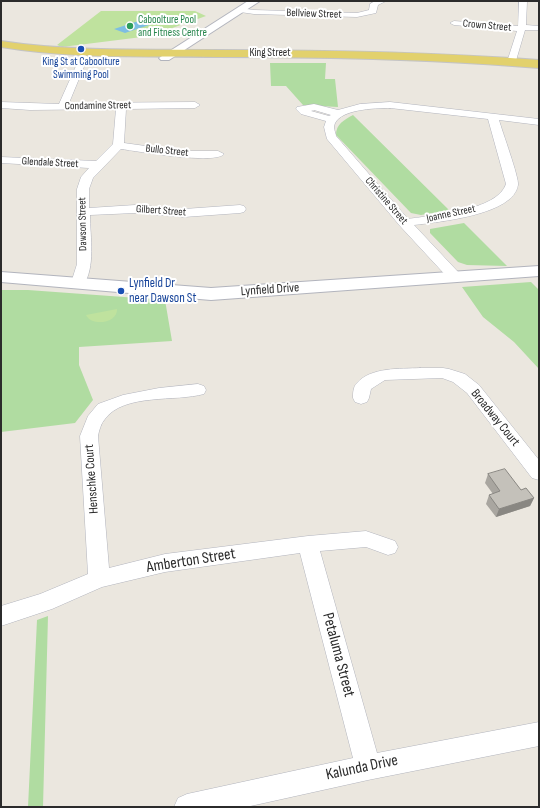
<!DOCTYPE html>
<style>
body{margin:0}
#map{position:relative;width:540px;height:808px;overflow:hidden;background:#ebe7df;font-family:"Sofia Sans Condensed",sans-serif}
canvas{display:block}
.frame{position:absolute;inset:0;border:2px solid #2b2b2b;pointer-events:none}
</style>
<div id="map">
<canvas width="540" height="808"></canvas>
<div class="frame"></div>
</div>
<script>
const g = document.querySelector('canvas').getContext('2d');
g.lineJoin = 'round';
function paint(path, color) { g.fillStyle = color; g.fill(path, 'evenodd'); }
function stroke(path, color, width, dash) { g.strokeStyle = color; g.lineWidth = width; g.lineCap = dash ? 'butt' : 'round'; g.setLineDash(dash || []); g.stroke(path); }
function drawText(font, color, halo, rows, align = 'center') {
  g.font = font + ' "Sofia Sans Condensed",sans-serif'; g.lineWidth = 4; g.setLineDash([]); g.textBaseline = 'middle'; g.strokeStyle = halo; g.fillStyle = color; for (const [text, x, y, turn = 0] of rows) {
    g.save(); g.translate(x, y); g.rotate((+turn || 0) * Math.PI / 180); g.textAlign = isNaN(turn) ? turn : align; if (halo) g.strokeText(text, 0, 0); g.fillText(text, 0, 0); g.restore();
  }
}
paint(new Path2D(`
 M270 63H326L325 79H335L338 107 303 105 286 86H271Z
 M353 115 449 210 421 215 411 213 336 135C336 124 344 120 353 115Z
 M464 223 507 266 467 265 458 262 430 233V229Z
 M531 282 539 290V369L514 342 483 317 462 287Z
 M1 290H28L165 300 172 341 79 347V365L93 400 75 423 1 432Z
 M48 616 43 807H28L37 620Z`), '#b0dca1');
paint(new Path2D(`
 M101 11H195L206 16 150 36 62 47 57 45Z
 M117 309C118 323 92 327 86 315Z`), '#bfe29e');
paint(new Path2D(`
 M154 16 164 20 125 33 114 29Z`), '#7dbee2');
const minor = new Path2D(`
 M375 1H386L378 5 376 13 357 17 254 14 240 12 236 10 240 8 254 10 357 13 369 10 370 4Z
 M519 1H527L526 25 539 26V30H525L515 64H509L507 62 517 31 454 25 450 23 454 21 518 26Z
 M84 54 88 57 69 103 195 102 200 105 195 108 126 109 124 143 181 151H218L224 154C215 165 136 151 121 149L93 178 89 189V208L135 205 184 209 240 205 244 206 246 209 244 212 240 213 184 217 135 213 90 215C90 237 96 267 83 286L78 287 73 286 71 283 77 264V189L81 177 89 168 1 163V157L96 161 113 144 116 109 30 110 1 108V102L59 104 80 57Z
 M390 102 539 119V125L499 120C502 131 519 177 518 185 514 215 438 222 414 225L460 274 462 277 460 280 455 281 450 280 400 226 327 139 324 127 326 121 301 114 296 109 297 107 314 104 338 110 360 104ZM390 108 488 119 506 184C497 211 433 215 408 219L336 136C336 134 334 130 334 127 336 109 376 108 390 108ZM314 110 331 115 329 116 311 111Z
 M420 368H443L449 369 465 374 479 385 539 460V480L532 478 467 393 453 382 442 378 385 380 371 389 369 398 367 402 361 404 355 402 353 398C353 393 353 387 357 383 371 367 400 369 420 368Z
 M198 384 204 386 206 390 204 394C176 402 124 393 105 419 101 423 99 431 98 436L109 568 165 554 308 536 366 531 395 541 398 547 395 553 388 555 366 547 320 551 377 753 539 722V746L368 780 246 807H174L178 798 187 794 353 758 300 553 165 572 102 587 52 609 1 626V606L40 594 88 574 80 436 88 416 98 404 123 395 159 388Z`);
const tertiary = new Path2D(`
 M539 266V276L211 300 1 282V272L211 288Z`);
const secondary = new Path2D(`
 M248 1H260L169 60H161L159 58Z`);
const primary = new Path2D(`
 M1 41C73 52 146 49 218 50 326 50 432 52 539 60V68C432 59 326 57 218 57 146 56 73 59 1 47Z`);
stroke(minor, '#b2b4bd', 1);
stroke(tertiary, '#b2b4bd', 2);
stroke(secondary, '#b2b4bd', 2);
stroke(primary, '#c4c4c4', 2);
paint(minor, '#fff');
paint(tertiary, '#fff');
paint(secondary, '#fff');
paint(primary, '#e2d16d');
paint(new Path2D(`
 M488 474 521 490 534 498 530 506 496 517 486 504 489 495 493 494 485 483Z`), '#a9a6a0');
paint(new Path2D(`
 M534 498 530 506 496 517 499 509Z`), '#898782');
const building = new Path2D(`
 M505 469 521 490 526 488 534 498 499 509 489 495 500 491 488 474Z`);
paint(building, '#c4c1ba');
stroke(building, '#898782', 1);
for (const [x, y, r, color] of [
 [130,26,4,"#2e9e5b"],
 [81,49,4,"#1a4fb4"],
 [121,291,4,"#1a4fb4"]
]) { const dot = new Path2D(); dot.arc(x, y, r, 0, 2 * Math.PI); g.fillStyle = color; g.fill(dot); stroke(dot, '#fff', 1.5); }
drawText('11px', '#2b2b2b', '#fff', [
 ["Bellview Street",314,14,2],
 ["Crown Street",487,26,5],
 ["King Street",270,53],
 ["Condamine Street",98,106,-1],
 ["Bullo Street",167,151,6],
 ["Glendale Street",50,163,3],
 ["Christine Street",386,201,49],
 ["Gilbert Street",161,211,4],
 ["Joanne Street",451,214,-12],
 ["Dawson Street",83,224,-91]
]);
drawText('11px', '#27864d', '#fff', [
 ["Caboolture Pool",138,20],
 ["and Fitness Centre",138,33]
], 'left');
drawText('11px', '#164399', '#fff', [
 ["King St at Caboolture",81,62],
 ["Swimming Pool",81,75]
]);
drawText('13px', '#164399', '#fff', [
 ["Lynfield Dr",129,284],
 ["near Dawson St",129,299]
], 'left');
drawText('13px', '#2b2b2b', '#fff', [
 ["Lynfield Drive",270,290,-4],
 ["Broadway Court",495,418,51],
 ["Henschke Court",92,479,-94]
]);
drawText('16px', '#2b2b2b', '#fff', [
 ["Amberton Street",191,561,-9],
 ["Petaluma Street",338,655,75],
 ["Kalunda Drive",362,768,-12]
]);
</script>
